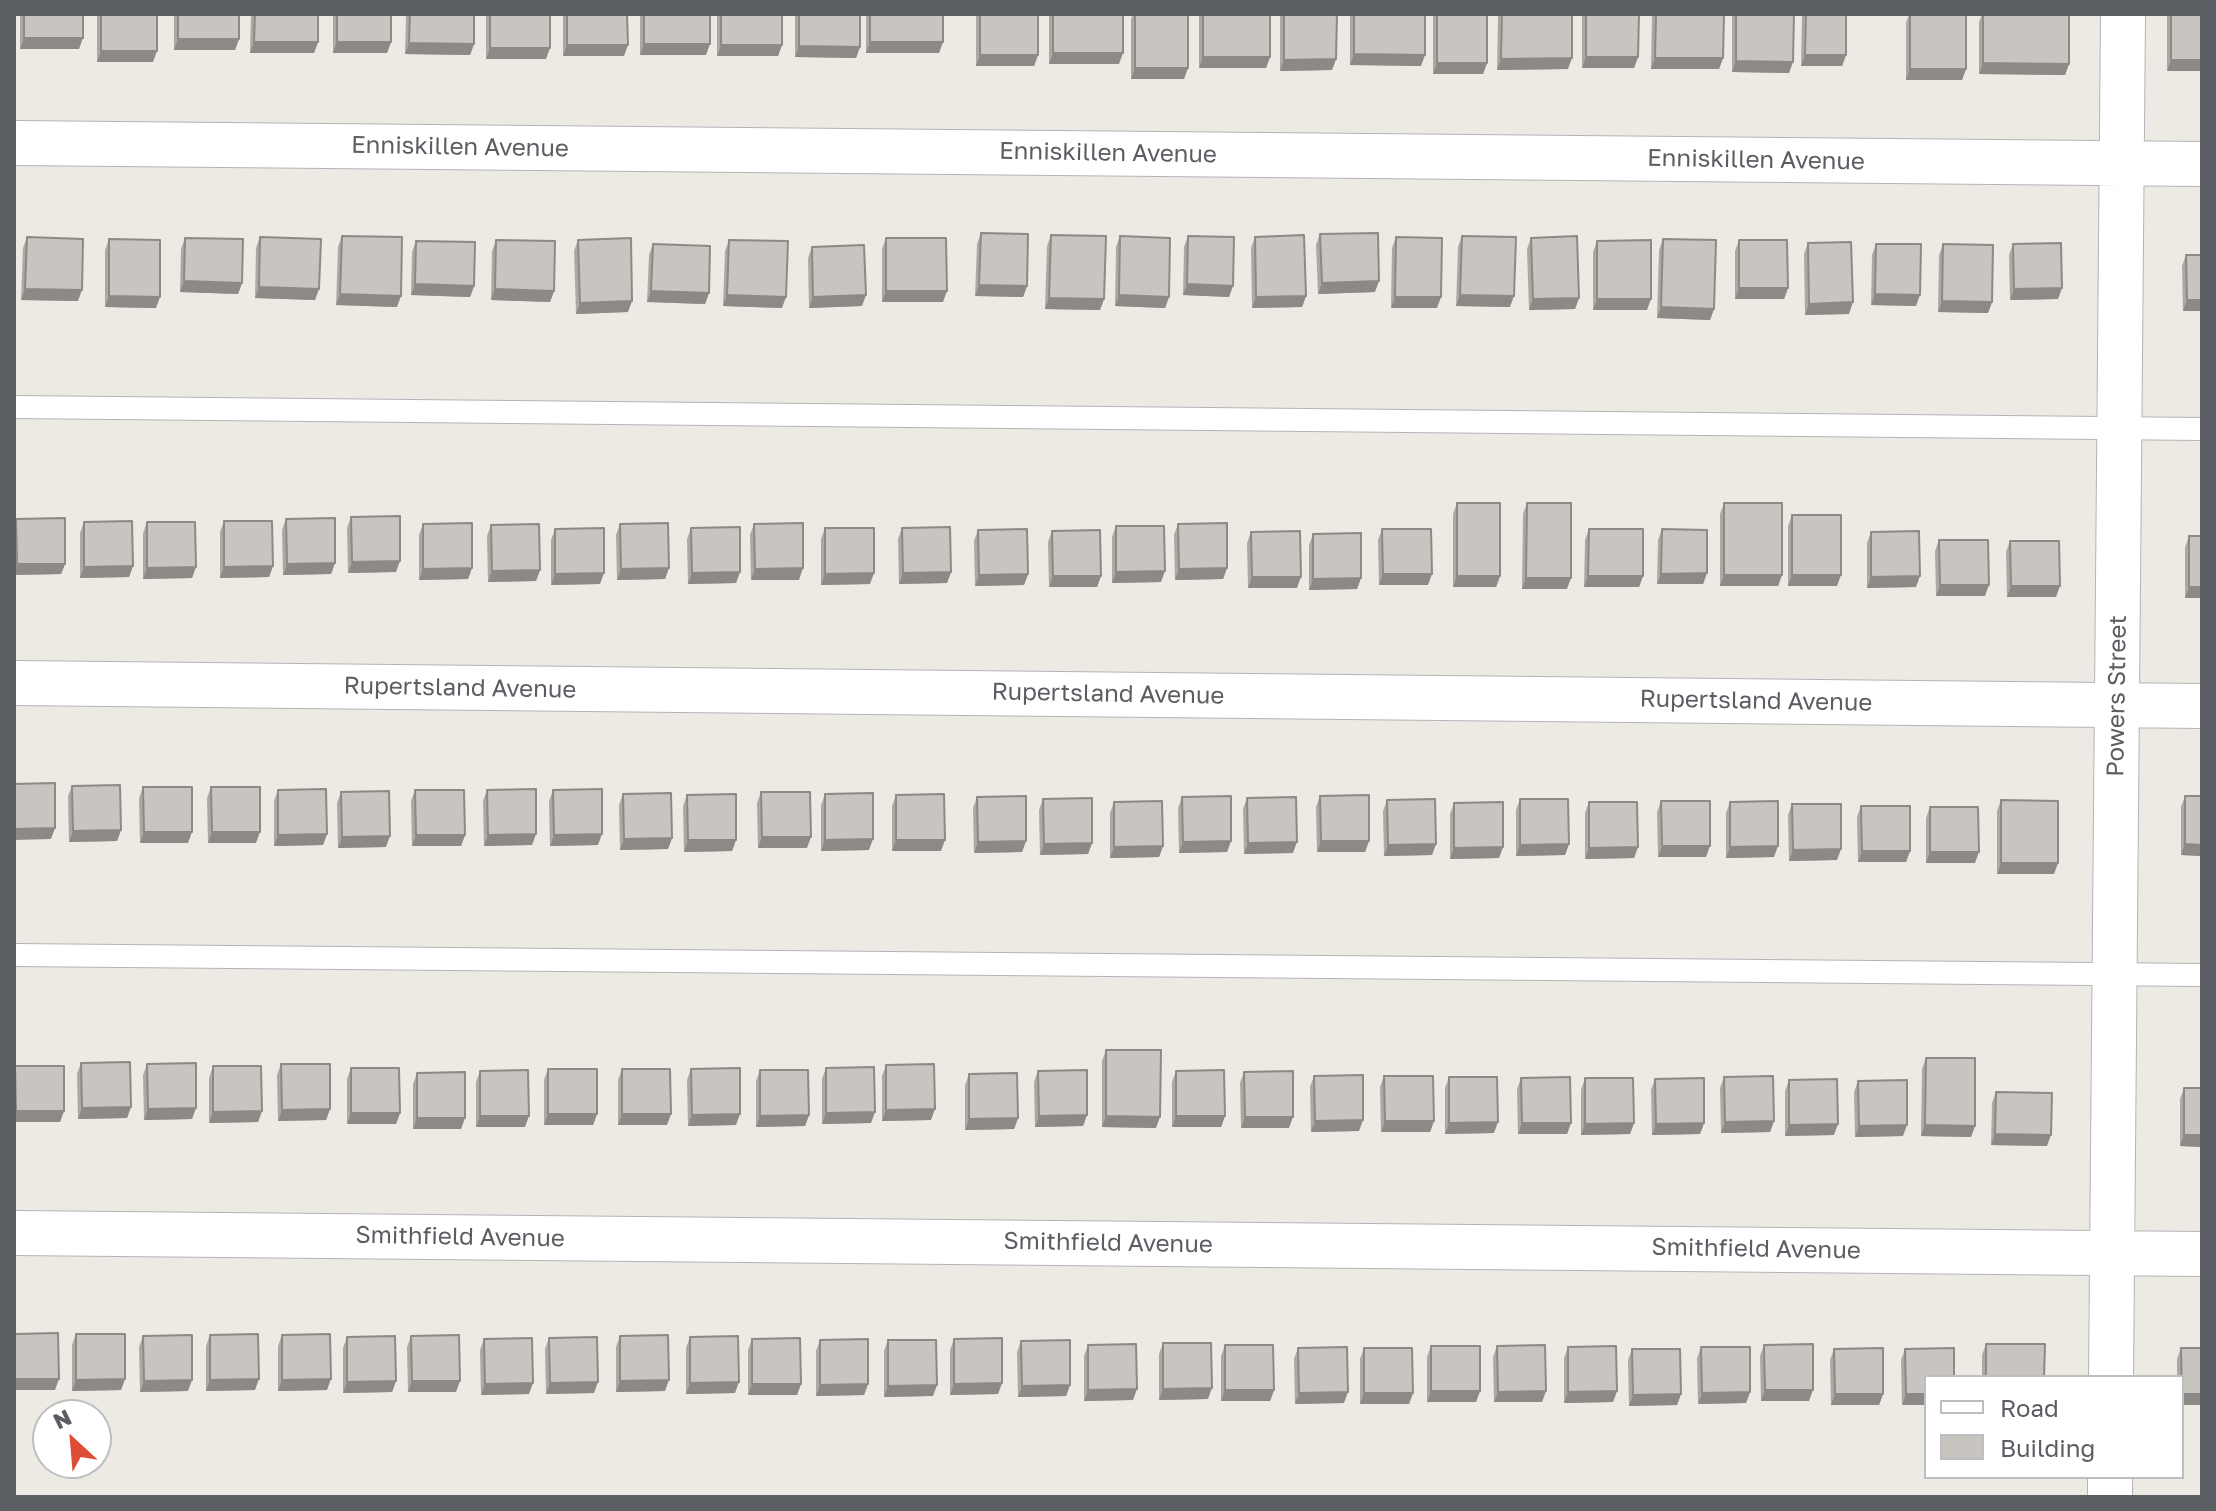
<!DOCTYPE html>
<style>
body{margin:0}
#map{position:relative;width:2216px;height:1511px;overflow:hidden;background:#eceae2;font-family:"Golos Text",sans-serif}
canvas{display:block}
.frame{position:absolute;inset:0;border:16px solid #5a5d62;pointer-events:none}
.legend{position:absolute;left:1924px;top:1375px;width:260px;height:104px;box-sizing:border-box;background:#fff;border:2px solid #bdbec0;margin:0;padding:10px 14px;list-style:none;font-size:24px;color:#5a5d62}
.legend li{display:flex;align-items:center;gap:16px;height:40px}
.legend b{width:40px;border:2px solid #bdbec0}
.north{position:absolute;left:32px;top:1399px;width:80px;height:80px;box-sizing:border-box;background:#fff;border:2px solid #bdbec0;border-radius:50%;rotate:334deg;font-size:22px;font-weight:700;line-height:32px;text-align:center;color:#5a5d62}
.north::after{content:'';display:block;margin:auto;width:28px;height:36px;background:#dd4c37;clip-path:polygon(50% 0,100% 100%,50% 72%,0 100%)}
</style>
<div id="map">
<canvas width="2216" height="1511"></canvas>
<div class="frame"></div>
<ul class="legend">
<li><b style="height:10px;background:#fff"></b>Road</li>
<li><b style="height:22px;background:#c8c4bf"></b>Building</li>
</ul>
<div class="north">N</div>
</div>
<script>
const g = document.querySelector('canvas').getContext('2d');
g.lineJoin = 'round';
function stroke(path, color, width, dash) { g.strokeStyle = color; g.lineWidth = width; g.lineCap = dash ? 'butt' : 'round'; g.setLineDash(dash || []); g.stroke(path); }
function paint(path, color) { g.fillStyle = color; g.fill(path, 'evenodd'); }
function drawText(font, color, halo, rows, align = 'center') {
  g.font = font + ' "Golos Text",sans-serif'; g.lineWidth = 6; g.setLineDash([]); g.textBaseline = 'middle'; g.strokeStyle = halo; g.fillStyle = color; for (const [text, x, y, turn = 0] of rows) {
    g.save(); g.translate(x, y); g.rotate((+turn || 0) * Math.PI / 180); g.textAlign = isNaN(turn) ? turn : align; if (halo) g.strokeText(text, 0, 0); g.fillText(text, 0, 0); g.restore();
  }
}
const service = new Path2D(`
 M14 407 2202 429
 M14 955 2202 975`);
const minor = new Path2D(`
 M14 143 2202 164
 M14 683 2202 706
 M14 1233 2202 1254
 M2111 1377 2123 14
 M2110 1497V1477`);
stroke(service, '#b2b4b9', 24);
stroke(minor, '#b2b4b9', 46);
stroke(service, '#fff', 22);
stroke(minor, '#fff', 44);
paint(new Path2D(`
 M20 14H83L79 49H20Z
 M97 14H157L153 62H97Z
 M174 14H239V39L235 50H174Z
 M251 14H318V42L314 53H250Z
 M333 14H391V42L387 53H333Z
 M406 14H474V44L470 55 405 54Z
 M486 14H550L546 59H486Z
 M563 14H627L624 56H563Z
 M640 14H710L706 55H640Z
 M717 14H782V45L778 56H717Z
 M795 14H860V47L856 58 795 57Z
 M866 14H943L939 53H866Z
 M976 14H1038V55L1034 66H976Z
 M1049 14H1123L1119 64H1049Z
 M1133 14H1188V68L1184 79H1131V19Z
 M1199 14H1270V57L1266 68H1199Z
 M1280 14H1337L1336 59 1332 70 1280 71Z
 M1350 14H1425L1421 66 1350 65Z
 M1433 14H1487V63L1483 74H1433Z
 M1498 14H1572L1568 69 1497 70Z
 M1582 14H1639L1638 57 1634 68H1582Z
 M1652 14H1724L1723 58 1719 69H1651Z
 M1732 14H1794L1789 73 1732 72Z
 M1802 14H1846V55L1842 66H1801Z
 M1909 14H1966V69L1962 80H1906V23Z
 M1982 14H2069V64L2065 75 1979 74V22Z
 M2167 14H2202L2167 71Z
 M981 233 1027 286 1023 297 975 296 977 244Z
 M1320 234 1375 292 1318 294 1316 245Z
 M1051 235 1104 299 1100 310 1045 309 1047 246Z
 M342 236 397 307 336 305 338 247Z
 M1120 236 1169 297 1165 308 1115 306 1116 247Z
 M1188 236 1229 297 1183 295 1184 247Z
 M1462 236 1510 307 1456 306 1458 247Z
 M27 237 78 301 21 300 23 248Z
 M260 237 315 300 255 298 256 248Z
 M1255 237 1306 296 1302 307 1252 308 1251 248Z
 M1396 237 1437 308H1391L1392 248Z
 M185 238 242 283 238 294 180 292 181 249Z
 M886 238 943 302H882V249Z
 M1531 238 1579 298 1575 309 1529 310 1527 249Z
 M109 239 156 308 105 307V250Z
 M1663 239 1714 309 1710 320 1657 318 1659 250Z
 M496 240 554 291 550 302 491 300 492 251Z
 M578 240 628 312 576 314 574 251Z
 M729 240 782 308 723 306 725 251Z
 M1739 240 1788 288 1784 299H1735V251Z
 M416 241 474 286 470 297 411 295 412 252Z
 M1597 241 1647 310H1593V252Z
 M1808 243 1849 314 1805 315 1804 254Z
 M653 244 709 293 705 304 647 302 649 255Z
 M1876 244 1916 306 1871 305 1872 255Z
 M1943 244 1992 302 1988 313 1938 312 1939 255Z
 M2013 244 2058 299 2010 300 2009 255Z
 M812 247 862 306 809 308 808 258Z
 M2186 255H2202V311H2183L2182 266Z
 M1457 503 1500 576 1496 587H1453V514Z
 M1527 503 1567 589H1522L1523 514Z
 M1724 503 1782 575 1778 586H1720V514Z
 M1792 515 1837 586H1788V526Z
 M351 517 396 572 348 573 347 528Z
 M16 519 65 564 61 574 14 575V525Z
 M286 519 335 563 331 574 283 575 282 530Z
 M224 521 273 566 269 577 220 578V532Z
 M84 522 133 566 129 577 80 578V533Z
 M147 522 196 567 192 578 143 579V533Z
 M423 524 472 568 468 579 419 580V535Z
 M620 524 669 568 665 579 617 580 616 535Z
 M754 524 799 580H751L750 535Z
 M1178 524 1227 568 1223 579 1175 580 1174 535Z
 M491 525 540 570 536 581 488 582 487 536Z
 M1116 526 1161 582 1112 583V537Z
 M691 528 740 572 736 583 688 584 687 539Z
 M825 528 870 584 821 585V539Z
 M902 528 951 572 947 583 899 584 898 539Z
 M555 529 600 584 551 585V540Z
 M1382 529 1428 585H1379L1378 540Z
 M1589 529 1643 576 1639 587H1584L1585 540Z
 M1662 529 1707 573 1703 584H1657L1658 540Z
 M978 530 1028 574 1024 585 975 586 974 541Z
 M1052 531 1101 576 1097 587H1049L1048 542Z
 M1251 532 1297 588H1248L1247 543Z
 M1871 532 1916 587 1867 588V543Z
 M1313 534 1361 578 1357 589 1309 590V545Z
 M2189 536 2202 598H2185V547Z
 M1939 540 1985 596H1936L1935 551Z
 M2010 541 2056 597H2007L2006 552Z
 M72 786 121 830 117 841 69 842 68 796Z
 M143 787 188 843H140L139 798Z
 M211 787 256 843H208L207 798Z
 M278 790 327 834 323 845 274 846V801Z
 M415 790 465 835 461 846H412L411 801Z
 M487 790 536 834 532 845 484 846 483 801Z
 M553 790 598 845 550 846 549 801Z
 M341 792 386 847 338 848 337 803Z
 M761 792 807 848H758L757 803Z
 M623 794 672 838 668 849 620 850 619 805Z
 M825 794 869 850 821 851V805Z
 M687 795 736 840 732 851 684 852 683 806Z
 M896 795 941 851H892V806Z
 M1320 796 1369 841 1365 852H1317L1316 807Z
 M2185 796H2202V856L2181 855V807Z
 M977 797 1026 841 1022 852 974 853 973 808Z
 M1182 797 1231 841 1227 852 1179 853 1178 808Z
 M1247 798 1293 853 1244 854 1243 809Z
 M1043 799 1092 843 1088 854 1040 855 1039 810Z
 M1520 799 1569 844 1565 855 1516 856V810Z
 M1387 800 1436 844 1432 855 1384 856 1383 811Z
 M2001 800 2054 874H1997V811Z
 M1661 801 1706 857H1658L1657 812Z
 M1114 802 1163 846 1159 857 1110 858V813Z
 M1589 802 1638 847 1634 858 1585 859V813Z
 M1730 802 1774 857 1726 858V813Z
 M1454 803 1503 847 1499 858 1450 859V814Z
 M1792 804 1837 860 1789 861 1788 815Z
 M1861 806 1910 851 1906 862H1858L1857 817Z
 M1930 807 1975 863H1926V818Z
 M1106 1050 1156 1128 1102 1127V1061Z
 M1926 1058 1975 1126 1971 1137 1921 1136 1922 1069Z
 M81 1063 131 1107 127 1118 78 1119 77 1074Z
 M147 1064 196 1108 192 1119 144 1120 143 1075Z
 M281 1064 330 1109 326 1120 278 1121 277 1075Z
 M886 1065 931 1120 882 1121V1076Z
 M15 1066 64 1111 60 1122H14Z
 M213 1066 262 1111 258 1122 209 1123V1078Z
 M351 1068 400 1113 396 1124H347V1079Z
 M826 1068 871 1123 822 1124V1079Z
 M548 1069 597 1114 593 1125H544V1080Z
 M622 1069 667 1125H618V1080Z
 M691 1069 736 1125 688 1126 687 1080Z
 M760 1070 809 1115 805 1126 756 1127V1081Z
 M480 1071 525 1127H476V1082Z
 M1038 1071 1087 1115 1083 1126 1035 1127 1034 1082Z
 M1176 1071 1225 1116 1221 1127H1172V1082Z
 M1244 1072 1289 1128H1241L1240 1083Z
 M417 1073 461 1129H413V1084Z
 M969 1074 1018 1118 1014 1129 965 1130V1085Z
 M1314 1076 1359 1131 1311 1132 1310 1087Z
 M1384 1076 1434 1121 1430 1132H1381L1380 1087Z
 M1449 1077 1494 1133 1445 1134V1088Z
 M1724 1077 1774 1121 1770 1132 1721 1133 1720 1088Z
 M1521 1078 1571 1123 1567 1134H1518L1517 1089Z
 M1585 1078 1634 1123 1630 1134 1581 1135V1090Z
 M1655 1079 1704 1123 1700 1134 1652 1135 1651 1090Z
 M1789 1080 1834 1135 1785 1136V1091Z
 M1858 1081 1903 1136 1855 1137 1854 1092Z
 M2184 1088H2202V1147L2180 1146V1099Z
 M1996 1092 2047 1146 1991 1145 1992 1103Z
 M76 1334 125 1379 121 1390 72 1391V1345Z
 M210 1335 255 1390 206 1391V1346Z
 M282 1335 327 1390 278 1391V1346Z
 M143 1336 188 1391 140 1392 139 1347Z
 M411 1336 456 1392H408L407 1347Z
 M620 1336 665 1391 616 1392V1347Z
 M347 1337 396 1381 392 1392 343 1393V1348Z
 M690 1337 735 1393 686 1394V1348Z
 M549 1338 594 1393 546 1394 545 1349Z
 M484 1339 529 1394 481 1395 480 1350Z
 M752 1339 801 1384 797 1395H748V1350Z
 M954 1339 1002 1383 998 1394 950 1395V1350Z
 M820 1340 868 1384 864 1395 816 1396V1351Z
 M888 1340 933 1396 884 1397V1351Z
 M1021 1341 1070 1385 1066 1396 1018 1397 1017 1352Z
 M1163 1343 1208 1399 1159 1400V1354Z
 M1986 1344 2044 1377H1982V1355Z
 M1088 1345 1133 1400 1084 1401V1356Z
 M1225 1345 1274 1390 1270 1401H1221V1356Z
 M1764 1345 1809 1401H1761L1760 1356Z
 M1431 1346 1480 1391 1476 1402H1427V1357Z
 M1497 1346 1546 1391 1542 1402H1494L1493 1357Z
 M1568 1347 1617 1391 1613 1402 1564 1403V1358Z
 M1701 1347 1750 1392 1746 1403 1698 1404 1697 1358Z
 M1298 1348 1344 1403 1295 1404 1294 1359Z
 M1364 1348 1413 1393 1409 1404H1360V1359Z
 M1954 1348 1902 1405 1901 1360 1905 1349Z
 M2181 1348H2202V1405H2182V1377H2177V1359Z
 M1632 1349 1681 1394 1677 1405 1629 1406 1628 1360Z
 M1834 1349 1883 1394 1879 1405H1831L1830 1360Z`), '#aca9a4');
paint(new Path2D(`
 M24 38H83L79 49H20Z
 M178 39H239L235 50H174Z
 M254 42H318L314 53H250Z
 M337 42H391L387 53H333Z
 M870 42H943L939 53H866Z
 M409 43 474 44 470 55 405 54Z
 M644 44H710L706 55H640Z
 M567 45H628L624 56H563Z
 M721 45H782L778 56H717Z
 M799 46 860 47 856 58 795 57Z
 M490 48H550L546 59H486Z
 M101 51H157L153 62H97Z
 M1053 53H1123L1119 64H1049Z
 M1354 54 1425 55 1421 66 1350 65Z
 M980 55H1038L1034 66H976Z
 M1805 55H1846L1842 66H1801Z
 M1203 57H1270L1266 68H1199Z
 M1586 57H1638L1634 68H1582Z
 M1572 58 1568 69 1497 70 1501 59Z
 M1655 58H1723L1719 69H1651Z
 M1336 59 1332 70 1280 71 1284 60Z
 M2171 60H2202V71H2167Z
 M1736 61 1793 62 1789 73 1732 72Z
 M1437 63H1487L1483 74H1433Z
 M1983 63 2069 64 2065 75 1979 74Z
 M1135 68H1188L1184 79H1131Z
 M1910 69H1966L1962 80H1906Z
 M184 281 242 283 238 294 180 292Z
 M1379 281 1375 292 1318 294 1322 283Z
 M415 284 474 286 470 297 411 295Z
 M1187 284 1233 286 1229 297 1183 295Z
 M979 285 1027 286 1023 297 975 296Z
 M259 287 319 289 315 300 255 298Z
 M1739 288H1788L1784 299H1735Z
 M2062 288 2058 299 2010 300 2014 289Z
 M25 289 82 290 78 301 21 300Z
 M495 289 554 291 550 302 491 300Z
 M651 291 709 293 705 304 647 302Z
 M886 291H947L943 302H882Z
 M340 294 401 296 397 307 336 305Z
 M1875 294 1920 295 1916 306 1871 305Z
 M727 295 786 297 782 308 723 306Z
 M866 295 862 306 809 308 813 297Z
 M1119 295 1169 297 1165 308 1115 306Z
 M1460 295 1514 296 1510 307 1456 306Z
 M109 296 160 297 156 308 105 307Z
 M1306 296 1302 307 1252 308 1256 297Z
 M1395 297H1441L1437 308H1391Z
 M1049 298 1104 299 1100 310 1045 309Z
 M1579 298 1575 309 1529 310 1533 299Z
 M1597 299H1651L1647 310H1593Z
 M2187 300H2202V311H2183Z
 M632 301 628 312 576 314 580 303Z
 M1942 301 1992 302 1988 313 1938 312Z
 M1853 302 1849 314 1805 315 1809 304Z
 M1661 307 1714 309 1710 320 1657 318Z
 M400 561 396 572 348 573 352 562Z
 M335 563 331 574 283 575 287 564Z
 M17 564H65L61 574 14 575Z
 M133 566 129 577 80 578 84 567Z
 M273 566 269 577 220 578 224 567Z
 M196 567 192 578 143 579 147 568Z
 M472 568 468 579 419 580 423 569Z
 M669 568 665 579 617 580 621 569Z
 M803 568 799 580H751L755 569Z
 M1227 568 1223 579 1175 580 1179 569Z
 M540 570 536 581 488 582 492 571Z
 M1165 571 1161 582 1112 583 1116 572Z
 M740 572 736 583 688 584 692 573Z
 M951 572 947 583 899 584 903 573Z
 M604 573 600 584 551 585 555 574Z
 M874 573 870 584 821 585 825 574Z
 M1707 573 1703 584H1657L1661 574Z
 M1028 574 1024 585 975 586 979 575Z
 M1383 574H1432L1428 585H1379Z
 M1724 575H1782L1778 586H1720Z
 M1792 575H1841L1837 586H1788Z
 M1053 576H1101L1097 587H1049Z
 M1457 576H1500L1496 587H1453Z
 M1588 576H1643L1639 587H1584Z
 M1920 576 1916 587 1867 588 1871 577Z
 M1252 577H1301L1297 588H1248Z
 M1361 578 1357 589 1309 590 1313 579Z
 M1526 578H1571L1567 589H1522Z
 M1940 585H1989L1985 596H1936Z
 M2011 586H2060L2056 597H2007Z
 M2189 587H2202V598H2185Z
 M55 828 51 839 14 840V829Z
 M121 830 117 841 69 842 73 831Z
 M144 832H192L188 843H140Z
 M212 832H260L256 843H208Z
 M327 834 323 845 274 846 278 835Z
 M536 834 532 845 484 846 488 835Z
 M602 834 598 845 550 846 554 835Z
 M416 835H465L461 846H412Z
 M390 836 386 847 338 848 342 837Z
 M762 837H811L807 848H758Z
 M672 838 668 849 620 850 624 839Z
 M873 839 869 850 821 851 825 840Z
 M688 840H736L732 851 684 852Z
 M896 840H945L941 851H892Z
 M1026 841 1022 852 974 853 978 842Z
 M1231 841 1227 852 1179 853 1183 842Z
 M1321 841H1369L1365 852H1317Z
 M1297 842 1293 853 1244 854 1248 843Z
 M1092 843 1088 854 1040 855 1044 844Z
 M1436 844 1432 855 1384 856 1388 845Z
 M1569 844 1565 855 1516 856 1520 845Z
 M2185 844 2202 845V856L2181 855Z
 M1163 846 1159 857 1110 858 1114 847Z
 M1662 846H1710L1706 857H1658Z
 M1778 846 1774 857 1726 858 1730 847Z
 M1503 847 1499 858 1450 859 1454 848Z
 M1638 847 1634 858 1585 859 1589 848Z
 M1841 849 1837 860 1789 861 1793 850Z
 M1862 851H1910L1906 862H1858Z
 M1930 852H1979L1975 863H1926Z
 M2001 863H2058L2054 874H1997Z
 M131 1107 127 1118 78 1119 82 1108Z
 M196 1108 192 1119 144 1120 148 1109Z
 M330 1109 326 1120 278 1121 282 1110Z
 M935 1109 931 1120 882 1121 886 1110Z
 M16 1111H64L60 1122H14Z
 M262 1111 258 1122 209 1123 213 1112Z
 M875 1112 871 1123 822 1124 826 1113Z
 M351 1113H400L396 1124H347Z
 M548 1114H597L593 1125H544Z
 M622 1114H671L667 1125H618Z
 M740 1114 736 1125 688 1126 692 1115Z
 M809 1115 805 1126 756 1127 760 1116Z
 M1087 1115 1083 1126 1035 1127 1039 1116Z
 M480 1116H529L525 1127H476Z
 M1106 1116 1160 1117 1156 1128 1102 1127Z
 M1176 1116H1225L1221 1127H1172Z
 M1245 1117H1293L1289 1128H1241Z
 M417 1118H465L461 1129H413Z
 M1018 1118 1014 1129 965 1130 969 1119Z
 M1363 1120 1359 1131 1311 1132 1315 1121Z
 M1385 1121H1434L1430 1132H1381Z
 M1774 1121 1770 1132 1721 1133 1725 1122Z
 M1498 1122 1494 1133 1445 1134 1449 1123Z
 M1522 1123H1571L1567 1134H1518Z
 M1634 1123 1630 1134 1581 1135 1585 1124Z
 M1704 1123 1700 1134 1652 1135 1656 1124Z
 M1838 1124 1834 1135 1785 1136 1789 1125Z
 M1907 1125 1903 1136 1855 1137 1859 1126Z
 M1925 1125 1975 1126 1971 1137 1921 1136Z
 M1995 1134 2051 1135 2047 1146 1991 1145Z
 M2184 1135H2202V1147L2180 1146Z
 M14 1379H59L55 1390H14Z
 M125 1379 121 1390 72 1391 76 1380Z
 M259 1379 255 1390 206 1391 210 1380Z
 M331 1379 327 1390 278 1391 282 1380Z
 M192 1380 188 1391 140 1392 144 1381Z
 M669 1380 665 1391 616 1392 620 1381Z
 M396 1381 392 1392 343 1393 347 1382Z
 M412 1381H460L456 1392H408Z
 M598 1382 594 1393 546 1394 550 1383Z
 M739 1382 735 1393 686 1394 690 1383Z
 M533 1383 529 1394 481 1395 485 1384Z
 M1002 1383 998 1394 950 1395 954 1384Z
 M752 1384H801L797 1395H748Z
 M868 1384 864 1395 816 1396 820 1385Z
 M937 1385 933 1396 884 1397 888 1386Z
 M1070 1385 1066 1396 1018 1397 1022 1386Z
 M1212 1388 1208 1399 1159 1400 1163 1389Z
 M1137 1389 1133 1400 1084 1401 1088 1390Z
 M1225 1390H1274L1270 1401H1221Z
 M1765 1390H1813L1809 1401H1761Z
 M1431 1391H1480L1476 1402H1427Z
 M1546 1391 1542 1402H1494L1498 1392Z
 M1617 1391 1613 1402 1564 1403 1568 1392Z
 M1348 1392 1344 1403 1295 1404 1299 1393Z
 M1750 1392 1746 1403 1698 1404 1702 1393Z
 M1364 1393H1413L1409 1404H1360Z
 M1681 1394 1677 1405 1629 1406 1633 1395Z
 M1835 1394H1883L1879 1405H1831Z
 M1906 1394H1926V1405H1902Z
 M2182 1394H2202V1405H2182Z`), '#8c8986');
const building = new Path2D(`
 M24 14H83V38H24Z
 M101 14H157V51H101Z
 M178 14H239V39H178Z
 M255 14H318V42H254Z
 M337 14H391V42H337Z
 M410 14H474V44L409 43Z
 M490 14H550V48H490Z
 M567 14H627L628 45H567Z
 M644 14H710V44H644Z
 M721 14H782V45H721Z
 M799 14H860V47L799 46Z
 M870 14H943V42H870Z
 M980 14H1038V55H980Z
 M1053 14H1123V53H1053Z
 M1135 14H1188V68H1135Z
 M1203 14H1270V57H1203Z
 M1284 14H1337L1336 59 1284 60Z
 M1354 14H1425V55L1354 54Z
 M1437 14H1487V63H1437Z
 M1502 14H1572V58L1501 59Z
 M1586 14H1639L1638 57H1586Z
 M1656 14H1724L1723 58H1655Z
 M1736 14H1794L1793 62 1736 61Z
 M1806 14H1846V55H1805Z
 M1910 14H1966V69H1910Z
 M1983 14H2069V64L1983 63Z
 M2171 14H2202V60H2171Z
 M981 233 1028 234 1027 286 979 285Z
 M1378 233 1379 281 1322 283 1320 234Z
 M1051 235 1106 236 1104 299 1049 298Z
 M1304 235 1306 296 1256 297 1255 237Z
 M342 236 402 237 401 296 340 294Z
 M1120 236 1170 238 1169 297 1119 295Z
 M1188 236 1234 237 1233 286 1187 284Z
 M1462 236 1516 237 1514 296 1460 295Z
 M1577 236 1579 298 1533 299 1531 238Z
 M27 237 83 239 82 290 25 289Z
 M260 237 321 239 319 289 259 287Z
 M1396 237 1442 238 1441 297H1395Z
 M185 238 243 239 242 283 184 281Z
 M631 238 632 301 580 303 578 240Z
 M886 238H946L947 291H886Z
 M109 239 160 240V297L109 296Z
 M1663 239 1716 240 1714 309 1661 307Z
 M496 240 555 241 554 291 495 289Z
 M729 240 788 241 786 297 727 295Z
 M1651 240V299H1597V241Z
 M1739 240H1787L1788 288H1739Z
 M416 241 475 242 474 286 415 284Z
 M1851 242 1853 302 1809 304 1808 243Z
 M2061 243 2062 288 2014 289 2013 244Z
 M653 244 710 246 709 293 651 291Z
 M1876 244H1921L1920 295 1875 294Z
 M1943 244 1993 245 1992 302 1942 301Z
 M864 245 866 295 813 297 812 247Z
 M2186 255H2202V300H2187Z
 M1457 503H1500V576H1457Z
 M1527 503H1571V578H1526Z
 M1724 503H1782V575H1724Z
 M1792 515H1841V575H1792Z
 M400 516V561L352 562 351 517Z
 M65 518V564H17L16 519Z
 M335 518V563L287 564 286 519Z
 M132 521 133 566 84 567V522Z
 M224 521H272L273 566 224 567Z
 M147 522H195L196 567 147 568Z
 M472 523V568L423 569V524Z
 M668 523 669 568 621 569 620 524Z
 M803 523V568L755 569 754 524Z
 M1227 523V568L1179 569 1178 524Z
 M539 524 540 570 492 571 491 525Z
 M1116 526H1164L1165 571 1116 572Z
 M740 527V572L692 573 691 528Z
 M950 527 951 572 903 573 902 528Z
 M604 528V573L555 574V529Z
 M825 528H874V573L825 574Z
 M1027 529 1028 574 979 575 978 530Z
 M1382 529H1431L1432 574H1383Z
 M1589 529H1643V576H1588Z
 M1662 529 1707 530V573L1661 574Z
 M1100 530 1101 576H1053L1052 531Z
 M1300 531 1301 577H1252L1251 532Z
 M1919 531 1920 576 1871 577V532Z
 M1361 533V578L1313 579V534Z
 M2189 536H2202V587H2189Z
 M1939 540H1988L1989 585H1940Z
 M2010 541H2059L2060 586H2011Z
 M55 783V828L14 829V784Z
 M120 785 121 830 73 831 72 786Z
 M143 787H192V832H144Z
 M211 787H260V832H212Z
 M326 789 327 834 278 835V790Z
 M536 789V834L488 835 487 790Z
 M602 789V834L554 835 553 790Z
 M415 790H464L465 835H416Z
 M389 791 390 836 342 837 341 792Z
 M761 792H810L811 837H762Z
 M671 793 672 838 624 839 623 794Z
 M873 793V839L825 840V794Z
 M736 794V840H688L687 795Z
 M944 794 945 840H896V795Z
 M1369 795V841H1321L1320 796Z
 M1026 796V841L978 842 977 797Z
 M1231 796V841L1183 842 1182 797Z
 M2185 796H2202V845L2185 844Z
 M1296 797 1297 842 1248 843 1247 798Z
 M1092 798V843L1044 844 1043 799Z
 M1435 799 1436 844 1388 845 1387 800Z
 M1520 799H1568L1569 844 1520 845Z
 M2001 800 2058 801V863H2001Z
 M1162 801 1163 846 1114 847V802Z
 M1661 801H1710V846H1662Z
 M1778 801V846L1730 847V802Z
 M1503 802V847L1454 848V803Z
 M1589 802H1637L1638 847 1589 848Z
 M1792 804H1841V849L1793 850Z
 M1861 806H1910V851H1862Z
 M1930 807H1978L1979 852H1930Z
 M1106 1050H1161L1160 1117 1106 1116Z
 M1926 1058H1975V1126L1925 1125Z
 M130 1062 131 1107 82 1108 81 1063Z
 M196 1063V1108L148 1109 147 1064Z
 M281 1064H330V1109L282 1110Z
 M934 1064 935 1109 886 1110V1065Z
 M15 1066H64V1111H16Z
 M213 1066H261L262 1111 213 1112Z
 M874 1067 875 1112 826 1113V1068Z
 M351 1068H399L400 1113H351Z
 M740 1068V1114L692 1115 691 1069Z
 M548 1069H597V1114H548Z
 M622 1069H670L671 1114H622Z
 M528 1070 529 1116H480V1071Z
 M760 1070H808L809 1115 760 1116Z
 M1087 1070V1115L1039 1116 1038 1071Z
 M1224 1070 1225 1116H1176V1071Z
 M1293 1071V1117H1245L1244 1072Z
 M465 1072V1118H417V1073Z
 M1017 1073 1018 1118 969 1119V1074Z
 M1363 1075V1120L1315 1121 1314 1076Z
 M1384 1076H1433L1434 1121H1385Z
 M1773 1076 1774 1121 1725 1122 1724 1077Z
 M1449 1077H1497L1498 1122 1449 1123Z
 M1570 1077 1571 1123H1522L1521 1078Z
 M1585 1078H1633L1634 1123 1585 1124Z
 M1704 1078V1123L1656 1124 1655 1079Z
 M1837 1079 1838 1124 1789 1125V1080Z
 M1907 1080V1125L1859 1126 1858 1081Z
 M2184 1088H2202V1135H2184Z
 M1996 1092 2052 1093 2051 1135 1995 1134Z
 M58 1333 59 1379H14V1334Z
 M76 1334H125V1379L76 1380Z
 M258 1334 259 1379 210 1380V1335Z
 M330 1334 331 1379 282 1380V1335Z
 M192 1335V1380L144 1381 143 1336Z
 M459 1335 460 1381H412L411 1336Z
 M668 1335 669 1380 620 1381V1336Z
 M395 1336 396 1381 347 1382V1337Z
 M738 1336 739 1382 690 1383V1337Z
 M597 1337 598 1382 550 1383 549 1338Z
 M532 1338 533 1383 485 1384 484 1339Z
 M800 1338 801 1384H752V1339Z
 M1002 1338V1383L954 1384V1339Z
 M868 1339V1384L820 1385V1340Z
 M888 1340H936L937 1385 888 1386Z
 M1070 1340V1385L1022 1386 1021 1341Z
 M1163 1343H1211L1212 1388 1163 1389Z
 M1136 1344 1137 1389 1088 1390V1345Z
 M1813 1344V1390H1765L1764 1345Z
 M1986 1344H2045L2044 1377H1986Z
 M1225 1345H1273L1274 1390H1225Z
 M1545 1345 1546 1391 1498 1392 1497 1346Z
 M1431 1346H1480V1391H1431Z
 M1616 1346 1617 1391 1568 1392V1347Z
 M1347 1347 1348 1392 1299 1393 1298 1348Z
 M1701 1347H1750V1392L1702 1393Z
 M1364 1348H1412L1413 1393H1364Z
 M1883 1348V1394H1835L1834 1349Z
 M1954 1348V1377H1926V1394H1906L1905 1349Z
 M2181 1348H2202V1394H2182Z
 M1632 1349H1680L1681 1394 1633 1395Z`);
paint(building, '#c8c4bf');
stroke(building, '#8c8986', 2);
drawText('24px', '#5a5d62', '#fff', [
 ["Enniskillen Avenue",460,147,1],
 ["Enniskillen Avenue",1108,153,1],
 ["Enniskillen Avenue",1756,160,1],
 ["Rupertsland Avenue",460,688,1],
 ["Rupertsland Avenue",1108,694,1],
 ["Powers Street",2117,696,-89],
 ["Rupertsland Avenue",1756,701,1],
 ["Smithfield Avenue",460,1237,1],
 ["Smithfield Avenue",1108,1243,1],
 ["Smithfield Avenue",1756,1249,1]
]);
</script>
